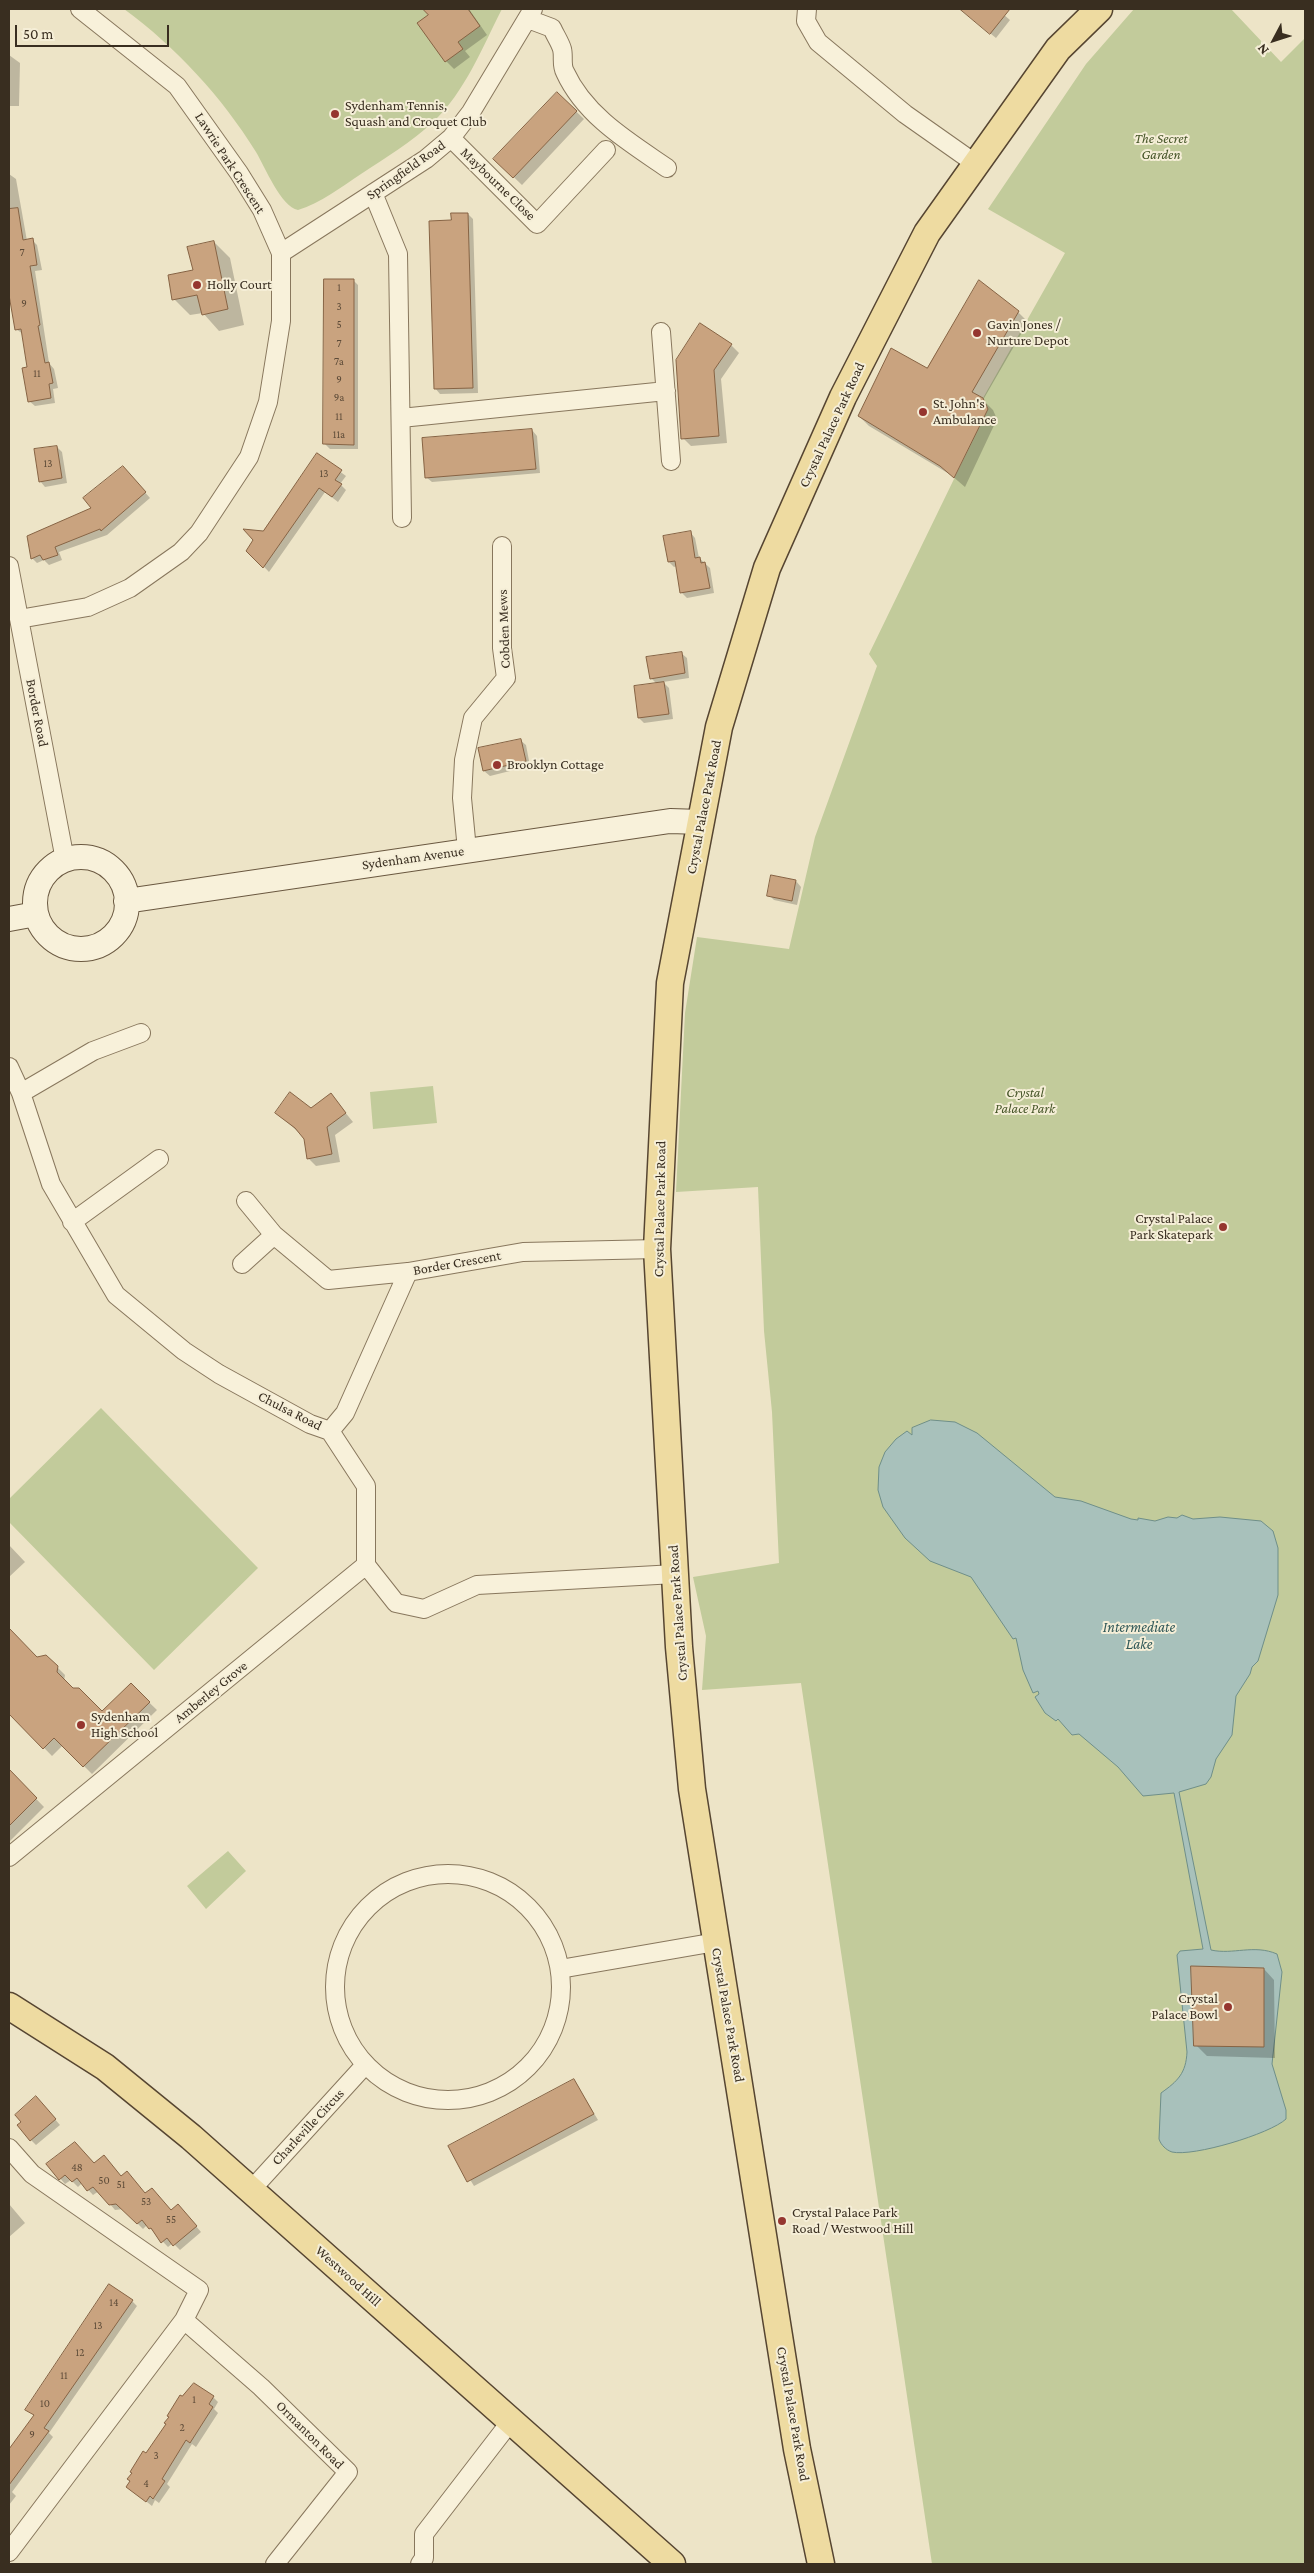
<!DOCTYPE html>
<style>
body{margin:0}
#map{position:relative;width:1314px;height:2573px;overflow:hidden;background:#ede4c7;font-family:"Crimson Pro",serif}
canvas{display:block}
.frame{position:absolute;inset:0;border:10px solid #392e20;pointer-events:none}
.north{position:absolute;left:1249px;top:15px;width:50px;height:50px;-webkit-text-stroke:4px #f5eed7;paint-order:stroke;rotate:230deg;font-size:14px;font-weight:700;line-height:20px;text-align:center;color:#392e20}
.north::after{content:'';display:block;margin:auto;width:18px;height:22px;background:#392e20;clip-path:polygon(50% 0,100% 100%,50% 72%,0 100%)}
.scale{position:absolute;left:15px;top:25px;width:154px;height:22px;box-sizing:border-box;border:2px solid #392e20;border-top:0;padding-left:6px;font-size:15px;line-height:18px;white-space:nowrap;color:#392e20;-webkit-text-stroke:4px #f5eed7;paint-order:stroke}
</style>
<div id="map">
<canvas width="1314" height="2573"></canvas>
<div class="frame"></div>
<div class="north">N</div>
<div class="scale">50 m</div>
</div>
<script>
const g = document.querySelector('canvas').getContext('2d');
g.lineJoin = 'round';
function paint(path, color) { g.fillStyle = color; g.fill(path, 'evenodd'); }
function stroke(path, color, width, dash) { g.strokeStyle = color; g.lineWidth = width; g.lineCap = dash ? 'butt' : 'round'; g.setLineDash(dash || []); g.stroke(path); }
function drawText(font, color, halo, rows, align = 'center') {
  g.font = font + ' "Crimson Pro",serif'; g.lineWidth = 4; g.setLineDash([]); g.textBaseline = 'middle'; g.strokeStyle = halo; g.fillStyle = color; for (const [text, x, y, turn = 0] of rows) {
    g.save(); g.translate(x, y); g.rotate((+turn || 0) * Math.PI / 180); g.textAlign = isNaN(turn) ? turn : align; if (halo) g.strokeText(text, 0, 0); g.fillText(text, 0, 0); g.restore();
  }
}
paint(new Path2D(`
 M124 9H502C482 48 465 92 433 122 412 142 385 158 361 174 341 187 321 203 298 210 281 207 265 167 256 152 222 97 176 47 124 9Z
 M1134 9H1231L1281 62 1305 38V2564H932L801 1683 702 1690 706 1636 693 1577 779 1563 772 1412 764 1331 758 1187 676 1192 685 1013 697 937 789 949 815 837 877 666 869 654 988 409 983 398 1065 253 988 209 1086 64Z
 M433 1086 437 1123 373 1129 370 1092Z
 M101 1408 258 1568 154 1670 9 1522V1499Z
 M228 1851 246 1871 206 1909 187 1886Z`), '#c2cb9b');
const water = new Path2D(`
 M931 1420 955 1422 977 1433 1055 1497 1081 1501 1131 1519 1138 1520V1518L1155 1521 1168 1517 1177 1518 1182 1515 1193 1519 1220 1517 1261 1521 1273 1531 1278 1548V1595L1258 1661 1252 1667 1250 1674 1236 1696 1232 1735 1216 1759 1211 1777 1206 1784 1179 1792 1211 1950C1233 1955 1254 1944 1277 1954L1282 1972 1272 2064 1286 2110V2119C1270 2134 1193 2157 1172 2152 1166 2150 1161 2145 1159 2139L1161 2093C1178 2081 1186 2073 1187 2052L1177 1955 1180 1951 1203 1949 1174 1793 1143 1796 1118 1767 1079 1734 1072 1735 1058 1719 1056 1721 1045 1713 1035 1697 1039 1694 1038 1691 1033 1693 1023 1670 1016 1638 1013 1639 971 1577 930 1561 905 1538 883 1507 878 1490 879 1467 885 1452 896 1439 907 1431 912 1435V1428Z`);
paint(water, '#a8c1bb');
stroke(water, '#6f8f89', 1);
paint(new Path2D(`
 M433 9H469L487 35 465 51 470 57 454 69 446 61 427 12Z
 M960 9H997L1010 20 996 38Z
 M9 55 20 63 19 106H9Z
 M557 93 584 119 522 185 495 159Z
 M9 174 16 179 27 241 32 240 37 245 42 270 35 271 49 363 54 369 58 388 53 389 55 403 35 406 29 401V368L23 334 16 329 9 287Z
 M468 214 473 219 478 393 440 394 435 388 452 221Z
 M214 242 230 258 244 325 219 331 203 313 190 315 174 299Z
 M353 280 358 285V449H330L325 444Z
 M1018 312 1028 322 983 400 993 410 997 419 965 487 951 475 869 426 859 416Z
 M731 345 739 353 721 379 727 443 691 446 683 438 677 360Z
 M532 430 537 436 540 473 432 482 426 477Z
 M57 447 62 452 67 483 45 487 40 481Z
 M317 455 346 476 340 484 346 490 338 502 325 492 269 572 248 550 263 533Z
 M128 473 150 498 107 535 59 552 62 560 49 565 44 560 37 563 32 558 92 509Z
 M690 532 695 538 699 558 710 568 714 593 687 598 682 593 677 566 674 567 669 562Z
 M681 653 687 658 689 678 663 682 669 688 673 719 644 723 639 718 657 684 651 678Z
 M520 740 526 745 530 766 490 776 484 771 480 749Z
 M772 876 796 881 801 887 797 905 774 900 769 895Z
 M331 1095 353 1122 335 1135 340 1162 316 1166 308 1158 305 1138 277 1113 311 1109Z
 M9 1545 25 1562 9 1577Z
 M9 1630 37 1658 46 1656 65 1675 64 1681 102 1713 131 1685 157 1710 92 1774 63 1745 52 1756 9 1712Z
 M9 1771 44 1807 9 1842Z
 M1264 1969 1274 1980 1275 2058 1207 2056 1196 2045Z
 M574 2080 598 2120 474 2186 450 2147Z
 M41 2103 60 2125 36 2145 31 2140Z
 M48 2164 94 2165 122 2177 172 2211H183L201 2232 180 2250 173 2243 168 2247 147 2225 143 2229 123 2209 115 2210 99 2191 93 2195 82 2183 78 2187 71 2180 65 2184Z
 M9 2204 25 2223 9 2237Z
 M132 2301 137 2306 49 2433 53 2437 12 2492 16 2496 9 2505V2451L35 2416 27 2410Z
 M213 2397 218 2402 214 2409 218 2413 196 2447 192 2444 167 2484 170 2487 159 2503 155 2500 152 2506 128 2487 146 2454Z`), '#0003');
const building = new Path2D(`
 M423 9H468L480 26 458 42 463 49 445 62 417 23 428 15Z
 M960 9H1010L990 34Z
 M557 92 577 111 513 178 493 159Z
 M18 208 23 240 33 238 37 265 30 266 40 325 38 326 45 363 49 362 53 383 49 384 51 398 28 402 22 368 27 367 21 329 15 330 9 295V209Z
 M451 213H468L473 388 434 389 429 221 451 220Z
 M214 241 228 309 202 315 197 295 172 300 168 275 193 270 187 247Z
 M324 279H354V445L323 444Z
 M979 280 1019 311 972 392 983 398 988 409 954 478 940 466 858 416 891 348 927 368Z
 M700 323 732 344 714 370 719 436 681 439 676 360Z
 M532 429 536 469 425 478 422 438Z
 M57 446 62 478 39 482 34 449Z
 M317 453 342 470 335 480 342 484 332 497 319 488 263 568 246 551 253 540 243 529 263 531Z
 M123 466 146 492 101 531 100 529 55 547 58 555 43 560 40 555 31 559 27 536 91 508 83 498Z
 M691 531 695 558 700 557 701 563 705 562 710 588 680 593 675 561 668 562 663 536Z
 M682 652 685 673 650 679 646 657Z
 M664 682 669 714 638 718 634 686Z
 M521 739 526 761 483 771 478 748Z
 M771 875 796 880 792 901 767 896Z
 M290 1092 311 1108 331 1093 346 1113 327 1127 332 1154 307 1159 304 1139 295 1128 275 1113Z
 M9 1628 37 1657 46 1655 58 1666 57 1672 73 1688H79L102 1711 131 1683 150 1702 83 1767 54 1738 43 1749 9 1714Z
 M9 1769 37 1798 9 1826Z
 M1191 1966 1264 1968V2047L1194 2046Z
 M574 2079 594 2114 467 2182 448 2146Z
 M36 2096 56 2119 30 2141 17 2125 21 2122 15 2115Z
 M75 2142 94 2163 104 2155 121 2176 127 2171 145 2193 152 2188 171 2210 178 2204 197 2226 173 2246 167 2238 161 2243 151 2228 149 2229 142 2220 137 2224 116 2204 109 2205 93 2187 87 2191 77 2178 72 2182 65 2175 59 2180 46 2164Z
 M109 2284 133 2300 44 2428 49 2431 9 2485V2449L34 2415 25 2410Z
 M194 2383 214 2396 209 2404 213 2407 190 2443 186 2440 162 2479 165 2481 153 2499 150 2496 146 2502 126 2487 130 2481 127 2479 132 2473 130 2472 143 2451 146 2453 166 2424 164 2423 169 2417 167 2416 180 2395 182 2396Z`);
paint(building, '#c9a37f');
stroke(building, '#866344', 1);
const street = new Path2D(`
 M807 9 806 21 818 42 905 114 976 164
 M528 19 552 28C555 35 560 42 562 49 564 56 561 65 565 72 585 116 629 142 667 168
 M451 138 537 224 606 150
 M373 193 398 254 402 518
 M281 253 426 159 451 138 471 112 533 9
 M661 332 671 461
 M401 418 666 391
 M9 566 65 860
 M19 619 88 607 130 588 181 552 199 533 249 457 268 402 281 321V253L262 210 239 173 177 86 80 9
 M467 850 462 798 464 760 473 718 506 678 502 648V546
 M9 1067 21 1093 51 1184 116 1295 184 1351 219 1374 310 1424 330 1431 366 1486V1565L396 1603 424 1609 477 1585 675 1574
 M21 1093 93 1051 141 1033
 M246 1201 274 1235 328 1280 408 1272 523 1252 657 1249
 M72 1222 159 1159
 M242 1264 274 1235
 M330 1431 345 1413 408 1272
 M9 1857 366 1565
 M335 1987a113 113 0 1 1 226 0a113 113 0 1 1-226 0Z
 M560 1969 716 1942
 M9 2148 32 2174 199 2290 184 2320
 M252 2189 365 2065
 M9 2552 184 2320 261 2387 348 2472 275 2564
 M420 2564 424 2558V2534L511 2421`);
const secondary = new Path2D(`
 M35 903a46 46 0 1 1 92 0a46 46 0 1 1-92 0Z
 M126 901 670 821 701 822
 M9 919 36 914`);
const primary = new Path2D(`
 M9 2006 105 2067 191 2137 672 2564
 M821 2564 797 2449 692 1789 679 1647 657 1249 670 983 719 727 767 568 843 397 927 233 1058 49 1099 9`);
stroke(street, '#88775d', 20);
stroke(secondary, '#6a5840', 26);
stroke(primary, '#564531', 29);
stroke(street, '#f8f1da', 18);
stroke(secondary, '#f8f1da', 24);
stroke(primary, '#eedba1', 26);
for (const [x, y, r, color] of [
 [335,114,5,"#95362f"],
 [197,285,5,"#95362f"],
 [977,333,5,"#95362f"],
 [923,412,5,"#95362f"],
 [497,765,5,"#95362f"],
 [1223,1227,5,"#95362f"],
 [81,1725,5,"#95362f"],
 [1228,2007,5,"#95362f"],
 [782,2221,5,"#95362f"]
]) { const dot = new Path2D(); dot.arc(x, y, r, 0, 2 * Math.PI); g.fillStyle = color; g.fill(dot); stroke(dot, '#f5eed7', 2); }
drawText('11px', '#5d4b38', null, [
 ["7",22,253],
 ["1",339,288],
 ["9",24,304],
 ["3",339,307],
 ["5",339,325],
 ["7",339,344],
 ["7a",339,362],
 ["11",37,374],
 ["9",339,380],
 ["9a",339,398],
 ["11",339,417],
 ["11a",339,435],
 ["13",48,464],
 ["13",324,474],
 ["48",77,2168],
 ["50",104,2181],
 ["51",121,2185],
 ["53",146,2202],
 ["55",171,2220],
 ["14",114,2303],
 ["13",98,2326],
 ["12",80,2353],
 ["11",64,2376],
 ["1",194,2400],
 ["10",45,2404],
 ["2",182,2428],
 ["9",32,2435],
 ["3",156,2456],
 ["4",146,2484]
]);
drawText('14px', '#392e20', '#f5eed7', [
 ["Sydenham Tennis,",345,106],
 ["Squash and Croquet Club",345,122],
 ["Holly Court",207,285],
 ["Gavin Jones /",987,325],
 ["Nurture Depot",987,341],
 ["St. John's",933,404],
 ["Ambulance",933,420],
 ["Brooklyn Cottage",507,765],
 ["Crystal Palace",1213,1219,"right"],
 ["Park Skatepark",1213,1235,"right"],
 ["Sydenham",91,1717],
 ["High School",91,1733],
 ["Crystal",1218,1999,"right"],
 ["Palace Bowl",1218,2015,"right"],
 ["Crystal Palace Park",792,2213],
 ["Road / Westwood Hill",792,2229]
], 'left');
drawText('italic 14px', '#465528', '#f5eed7', [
 ["The Secret",1161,139],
 ["Garden",1161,155],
 ["Crystal",1025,1093],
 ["Palace Park",1025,1109]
]);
drawText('14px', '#392e20', '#f5eed7', [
 ["Lawrie Park Crescent",230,163,57],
 ["Springfield Road",406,170,-35],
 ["Maybourne Close",498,184,44],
 ["Crystal Palace Park Road",832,425,-65],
 ["Cobden Mews",504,629,-92],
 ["Border Road",37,713,79],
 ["Crystal Palace Park Road",704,807,-79],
 ["Sydenham Avenue",413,858,-8],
 ["Crystal Palace Park Road",660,1209,-89],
 ["Border Crescent",457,1263,-10],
 ["Chulsa Road",290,1411,27],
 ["Crystal Palace Park Road",678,1613,-94],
 ["Amberley Grove",211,1692,-39],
 ["Crystal Palace Park Road",728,2015,80],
 ["Charleville Circus",308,2127,-47],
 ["Westwood Hill",348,2276,42],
 ["Crystal Palace Park Road",793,2414,80],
 ["Ormanton Road",310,2435,45]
]);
drawText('italic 15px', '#305858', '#f5eed7', [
 ["Intermediate",1139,1627],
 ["Lake",1139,1644]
]);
</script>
